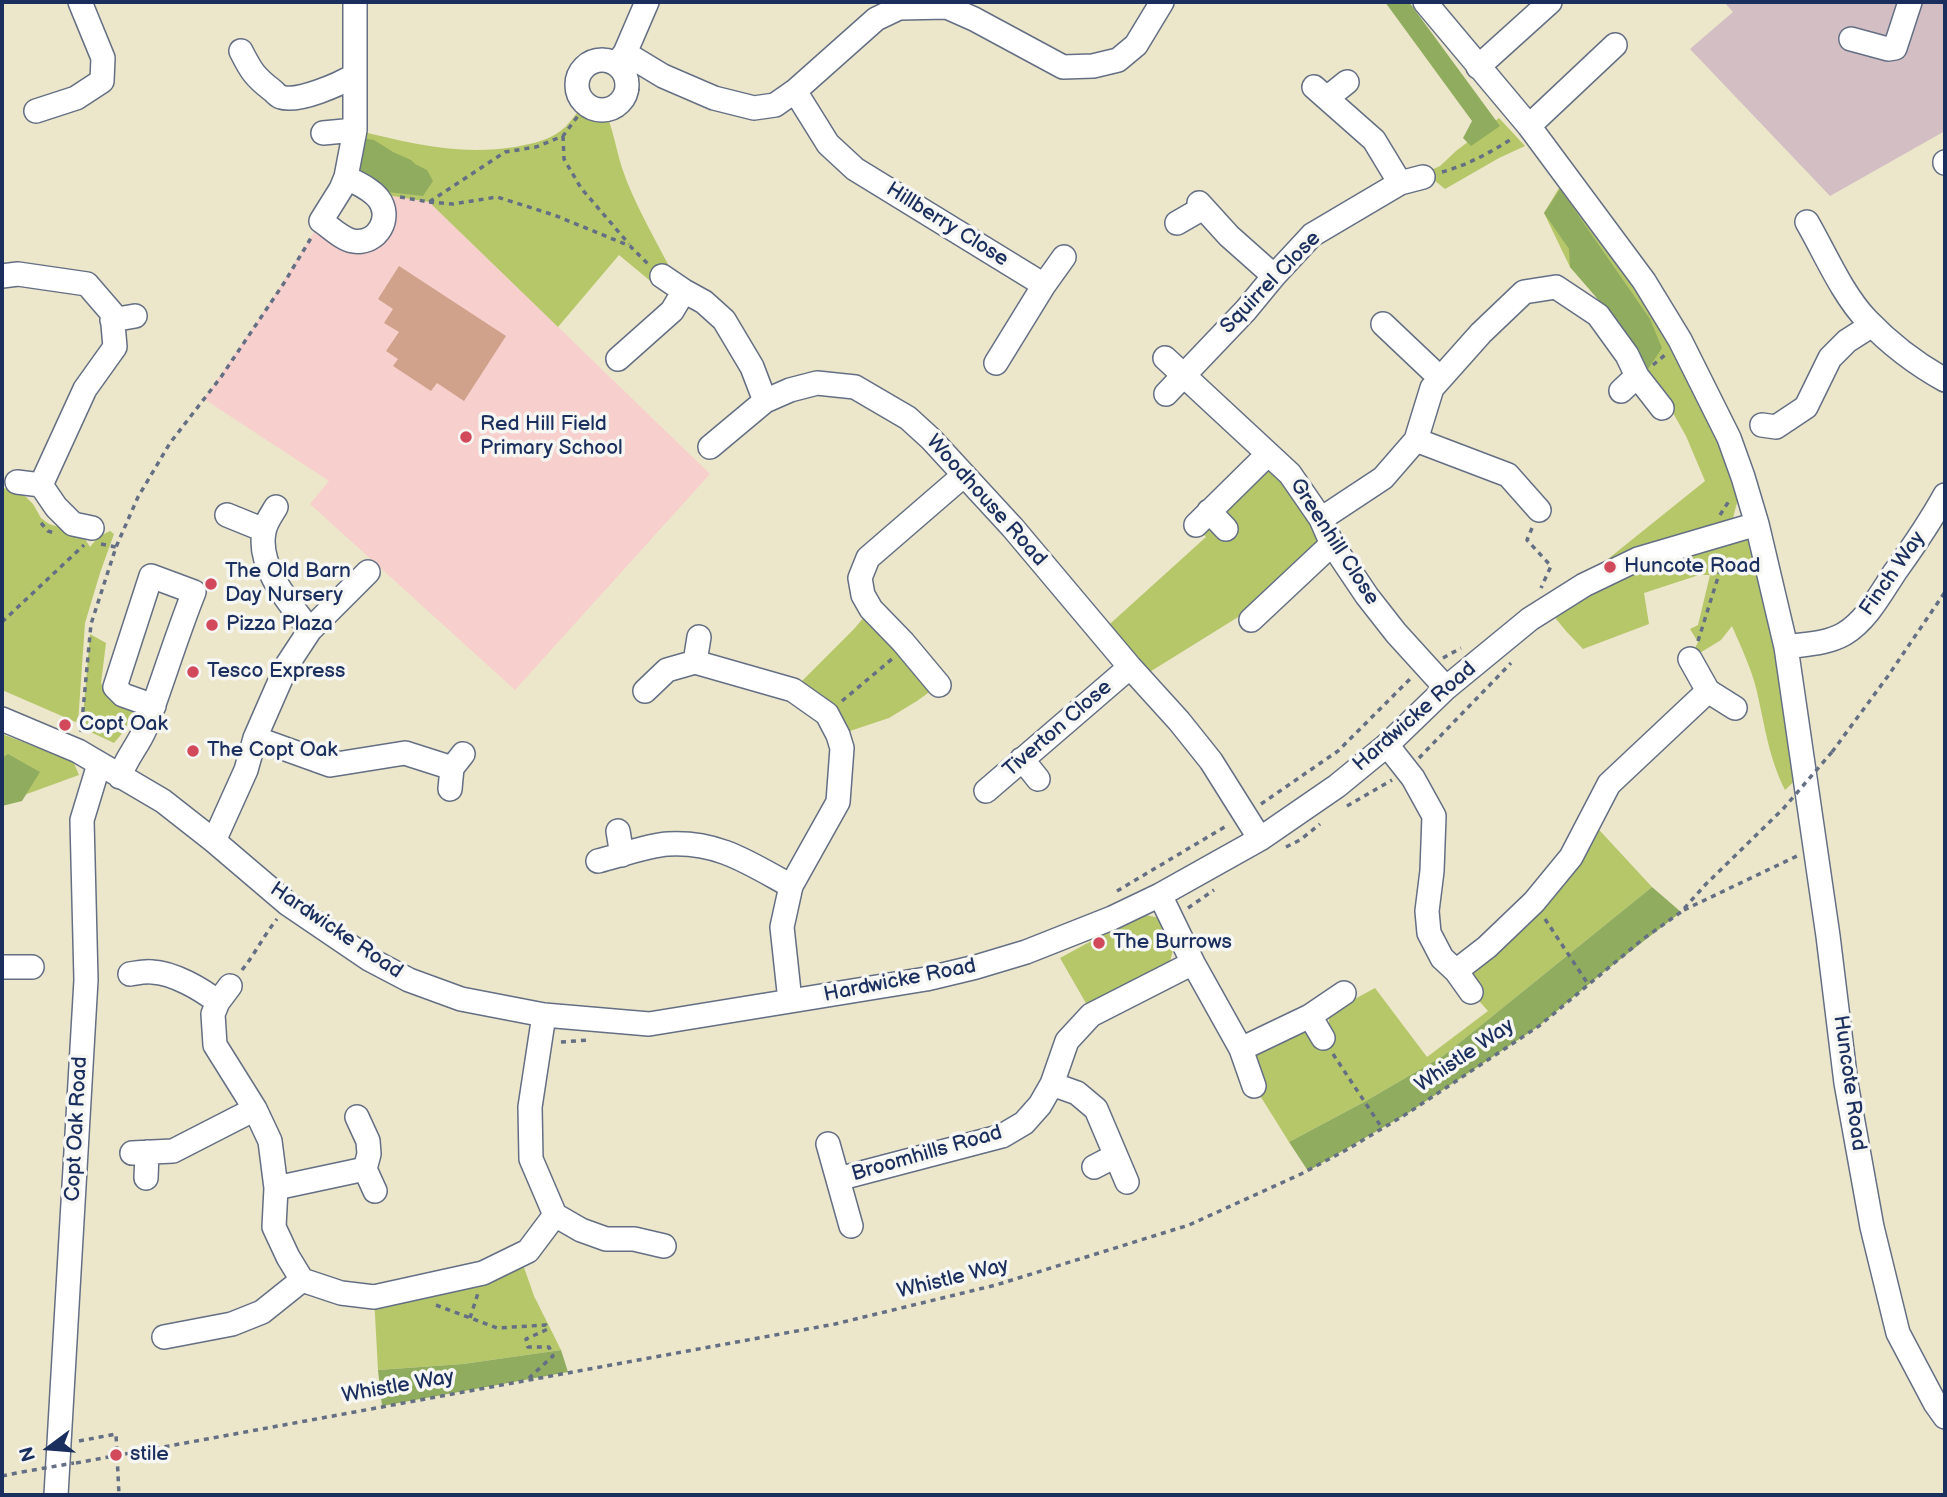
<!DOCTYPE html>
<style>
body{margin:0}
#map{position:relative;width:1947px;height:1497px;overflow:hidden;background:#ece6ca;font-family:"Balsamiq Sans",sans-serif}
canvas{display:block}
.frame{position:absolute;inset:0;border:4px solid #1b2f5e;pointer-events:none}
.north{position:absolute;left:14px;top:1413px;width:70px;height:70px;-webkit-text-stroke:5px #f6f6f2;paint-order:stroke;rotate:254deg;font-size:19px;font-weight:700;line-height:28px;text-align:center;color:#1b2f5e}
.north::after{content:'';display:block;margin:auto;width:24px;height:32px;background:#1b2f5e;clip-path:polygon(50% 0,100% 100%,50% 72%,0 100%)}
</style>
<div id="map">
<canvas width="1947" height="1497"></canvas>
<div class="frame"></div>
<div class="north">N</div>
</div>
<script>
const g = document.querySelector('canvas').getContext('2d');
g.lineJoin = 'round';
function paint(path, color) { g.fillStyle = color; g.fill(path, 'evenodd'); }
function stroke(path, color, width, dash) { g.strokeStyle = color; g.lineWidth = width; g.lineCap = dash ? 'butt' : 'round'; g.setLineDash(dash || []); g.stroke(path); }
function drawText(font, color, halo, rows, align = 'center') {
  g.font = font + ' "Balsamiq Sans",sans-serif'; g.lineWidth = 7; g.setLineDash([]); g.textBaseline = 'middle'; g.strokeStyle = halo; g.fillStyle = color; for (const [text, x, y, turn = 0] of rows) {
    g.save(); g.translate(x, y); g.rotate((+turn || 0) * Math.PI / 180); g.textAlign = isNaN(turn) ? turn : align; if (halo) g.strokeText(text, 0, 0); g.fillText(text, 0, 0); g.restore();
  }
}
paint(new Path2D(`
 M374 193 429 202 710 474 515 690 310 504 329 481 204 399 271 301 321 221 372 237Z`), '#f7d0cd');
paint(new Path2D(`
 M1724 2H1945V131L1830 196 1690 49 1733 12Z`), '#d2bec3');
paint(new Path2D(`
 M586 105 592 109 605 110C613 129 616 149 622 168 633 201 654 237 670 268L654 284 619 255 558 327 429 202 374 193 355 130C410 143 458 156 515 147 529 144 543 142 556 134 571 125 573 114 586 105Z
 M1499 118 1525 146 1499 158 1445 189 1429 176 1427 172 1440 166 1456 151Z
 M1562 183 1675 345 1740 491 1733 518 1685 541 1757 524 1804 772 1785 790C1769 758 1765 727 1757 692 1752 670 1741 647 1732 626L1721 640 1690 659 1698 642 1690 629 1698 625 1710 575H1699L1644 593 1649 624 1583 649 1566 631 1547 608 1705 481 1686 436 1668 404 1614 321 1595 295 1570 267 1544 213Z
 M1268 454 1332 544 1243 614 1140 678 1101 632 1206 537 1196 525Z
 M2 488 19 490 33 504 41 518 49 524 82 534 90 547 98 537 110 531 114 534 100 573 85 623 78 723 2 690Z
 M871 609 939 685 917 701 889 718 838 735 793 690 854 629Z
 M90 634 106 643 101 683 108 696 129 703 133 712 125 730 114 743 82 728Z
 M2 734 73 761 79 775 2 803Z
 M1590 820 1652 887 1443 1056 1364 1102 1289 1142 1254 1086 1241 1049 1310 1016 1329 1033V1013L1375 988 1427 1057 1488 1011 1471 992 1456 971 1487 947Z
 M1141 914 1160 918 1174 946 1170 962 1087 1005 1060 958Z
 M520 1256 534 1296 561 1350 463 1364 378 1370 374 1297Z`), '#b6c76a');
paint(new Path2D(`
 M1385 2H1409L1500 126 1471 146 1463 138 1472 121Z
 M361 138 374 140 393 152 411 160 415 164 427 170 433 181 423 196 378 191 355 176Z
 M1560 189 1650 319 1662 348 1648 369 1640 355 1602 304 1570 267 1569 249 1544 213Z
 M8 754 40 772 22 801 2 806V758Z
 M1652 887 1681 912 1595 979 1539 1026 1408 1113 1308 1171 1289 1142 1364 1102 1443 1056Z
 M561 1350 568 1372 382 1406 378 1370 463 1364Z`), '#90ac5e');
paint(new Path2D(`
 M399 266 506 336 464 401 437 383 431 391 393 366 398 359 386 351 399 332 384 323 393 309 378 299Z`), '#d0a18b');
const minor = new Path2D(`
 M1425 2 1529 126 1644 281 1680 340 1729 438 1743 477 1757 524 1786 647 1828 936 1846 1083 1872 1227 1898 1333 1935 1403 1945 1417
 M1851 39 1888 49 1895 48 1910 2
 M241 51C251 71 255 77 272 90 275 92 277 96 281 97 298 103 340 84 355 75
 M625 53 663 76 714 98 754 108 775 105 795 91 876 19 899 8 947 7 974 19 1063 67 1093 66 1118 60 1136 45 1162 2
 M577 85a25 25 0 1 1 50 0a25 25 0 1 1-50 0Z
 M616 64 625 53 647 2
 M1478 67 1550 2
 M795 91 828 144 855 169 1044 285 996 363
 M1327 98 1347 82
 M36 111 76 98 102 81 103 58 80 2
 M1529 126 1615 45
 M323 133 355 130
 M1945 162V163
 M346 177C356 183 370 188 378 198 393 217 378 245 353 241 342 239 330 227 321 221L341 189 346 177 355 130V2
 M1400 183 1423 177
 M1199 203 1229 236 1274 276
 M1807 222C1825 253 1842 294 1867 320 1890 344 1916 364 1945 380
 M1177 223 1203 208
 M2 276 18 274 87 284 112 313 115 347 85 389 41 485 56 507 73 524 92 528
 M662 276 684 291 704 302 724 320 752 367 765 401 790 390 817 383 855 387 908 418 931 439 1013 528 1130 667 1179 721 1211 761 1260 839
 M1044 285 1064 257
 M112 320 135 316
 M1383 324 1440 378
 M1165 358 1290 474 1321 519 1332 544 1367 596 1396 633 1446 688
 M618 359 672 311 684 291
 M1621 391 1637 376
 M1166 394 1246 310 1274 276 1312 235 1400 183 1374 140 1314 87
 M1762 425 1776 427 1806 407 1830 358 1847 341 1872 325
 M1416 440 1508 475 1539 510
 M710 447 765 401
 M17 482 41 485
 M276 507C272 514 265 523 264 532 257 567 290 604 310 630
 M1209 511 1226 529
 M227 515 264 530
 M1321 519 1383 478 1416 440 1432 388 1481 333 1524 292 1556 287 1598 315 1627 355 1637 376 1662 408
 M1196 525 1268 454
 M1251 620 1332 544
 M1786 647C1806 644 1826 644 1844 634 1867 620 1881 593 1895 572 1913 547 1930 522 1945 495
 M1690 659 1708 691
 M695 662 699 637
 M939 685 903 642 871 609 863 595 860 578 868 558 964 475
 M645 691 667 670 695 662 793 690 827 714 838 735 842 748 838 802 791 886 782 927 790 1001
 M2 719 78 751 163 801 214 841 288 904 369 959 409 980 461 999 544 1015 649 1024 926 979 976 967 1026 952 1112 918 1160 895 1260 839 1337 786 1387 745 1446 688 1530 619 1584 585 1638 559 1757 524
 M255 738 330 765 405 753 452 768 463 754
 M1387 745 1413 778 1434 816 1432 871 1427 911 1429 933 1442 958 1456 971 1487 947 1534 902 1571 857 1609 784 1708 691 1735 708
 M1022 759 1038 779
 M120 777C125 759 138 746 145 729 162 684 176 637 194 592L151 576 115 687 123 695 154 706
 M450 789 452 768
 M986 791 1130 667
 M618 831 622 855
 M214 841 246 770 255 738 287 665 310 630 368 572
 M598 861C618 856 649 845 668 844 718 841 749 863 791 886
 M1160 895 1193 963 1241 1049 1310 1016 1344 993
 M2 967H32
 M1456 971 1471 992
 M130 974C137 973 145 971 152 972 174 973 201 989 218 1002
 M230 986 218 1002 213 1014 215 1045 255 1109 270 1141 276 1188 274 1227 288 1257 302 1280 341 1293 374 1297 483 1273 528 1251 555 1215
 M544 1015 530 1107 531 1159 555 1215 581 1230 606 1239H634L664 1246
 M1310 1016 1323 1038
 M1241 1049 1254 1086
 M1052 1084 1077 1093 1096 1109 1127 1182
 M357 1117 368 1141 369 1154 365 1169 375 1191
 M828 1144 851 1226
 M132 1153 173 1151 255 1109
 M1094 1167 1115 1156
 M146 1178 147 1152
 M838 1179 1002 1136 1024 1123 1040 1105 1052 1084 1067 1041 1091 1015 1193 963
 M276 1188 365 1169
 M164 1337 232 1324 262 1312 302 1280
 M56 1495 86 980 82 820 99 764`);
stroke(minor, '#646f84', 26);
stroke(new Path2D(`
 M600 54C590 56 584 60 577 67 549 97 607 146 633 91L642 88
 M563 136 564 159 581 188 629 244
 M1442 172C1468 165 1491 152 1513 138
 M400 197 429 202 505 152 536 147 563 136 586 105
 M429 202 453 204 497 197 554 215 630 246 648 264
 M1653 365 1666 354
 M1720 515 1729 501
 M41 523 48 531 54 533
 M1532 528 1527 540 1551 566 1541 588
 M101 544 116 547
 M2 622 84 545
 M1698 641 1725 555
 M1443 658 1461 648
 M842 701 892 659
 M82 728 121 716
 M81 732 91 624 116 547 138 497 170 443 221 377 284 283 311 238
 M1832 752 1888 676 1945 592
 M1419 758 1511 663
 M1261 804 1338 751 1410 679
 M1347 806 1392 780
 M1286 847 1300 840 1320 824
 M1117 891 1228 825
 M1188 908 1214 890
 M1684 910 1797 856
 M1545 919 1588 984
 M242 970C255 954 264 935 277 919
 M561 1042 588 1040
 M1333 1054 1382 1128
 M436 1305 497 1328 546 1325 548 1329 526 1339 528 1347H549L553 1356 529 1378
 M470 1318 478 1293
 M79 1441 116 1434 119 1495
 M76 1463 835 1324 996 1285 1189 1225 1301 1174 1348 1149 1408 1113 1539 1026 1643 939 1681 912 1706 884 1783 809
 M2 1476 22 1472`), '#646f84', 3.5, [5, 5]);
stroke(minor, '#fff', 23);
stroke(new Path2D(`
 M1783 809 1832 752
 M22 1472 74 1463`), '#646f84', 3.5, [5, 5]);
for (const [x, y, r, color] of [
 [466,437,7,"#d1495b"],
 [1610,567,7,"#d1495b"],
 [211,584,7,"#d1495b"],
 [212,625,7,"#d1495b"],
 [193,672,7,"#d1495b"],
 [65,725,7,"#d1495b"],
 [193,751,7,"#d1495b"],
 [1099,943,7,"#d1495b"],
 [116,1455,7,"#d1495b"]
]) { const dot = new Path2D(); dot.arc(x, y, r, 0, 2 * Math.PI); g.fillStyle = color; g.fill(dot); stroke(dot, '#f6f6f2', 2.5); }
drawText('21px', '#1b2f5e', '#f6f6f2', [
 ["Hillberry Close",947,225,32],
 ["Squirrel Close",1271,283,-46],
 ["Woodhouse Road",986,501,48],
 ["Greenhill Close",1334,542,57],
 ["Finch Way",1893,574,-55],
 ["Hardwicke Road",1415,717,-41],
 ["Tiverton Close",1058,729,-41],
 ["Hardwicke Road",336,931,34],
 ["Hardwicke Road",900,981,-11],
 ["Whistle Way",1465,1056,-34],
 ["Huncote Road",1849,1083,82],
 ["Copt Oak Road",77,1129,-87],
 ["Broomhills Road",927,1154,-16],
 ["Whistle Way",953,1279,-14],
 ["Whistle Way",398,1387,-10]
]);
drawText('21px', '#1b2f5e', '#f6f6f2', [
 ["Red Hill Field",480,425],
 ["Primary School",480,449],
 ["Huncote Road",1624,567],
 ["The Old Barn",225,572],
 ["Day Nursery",225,596],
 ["Pizza Plaza",226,625],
 ["Tesco Express",207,672],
 ["Copt Oak",79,725],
 ["The Copt Oak",207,751],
 ["The Burrows",1113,943],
 ["stile",130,1455]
], 'left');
</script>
